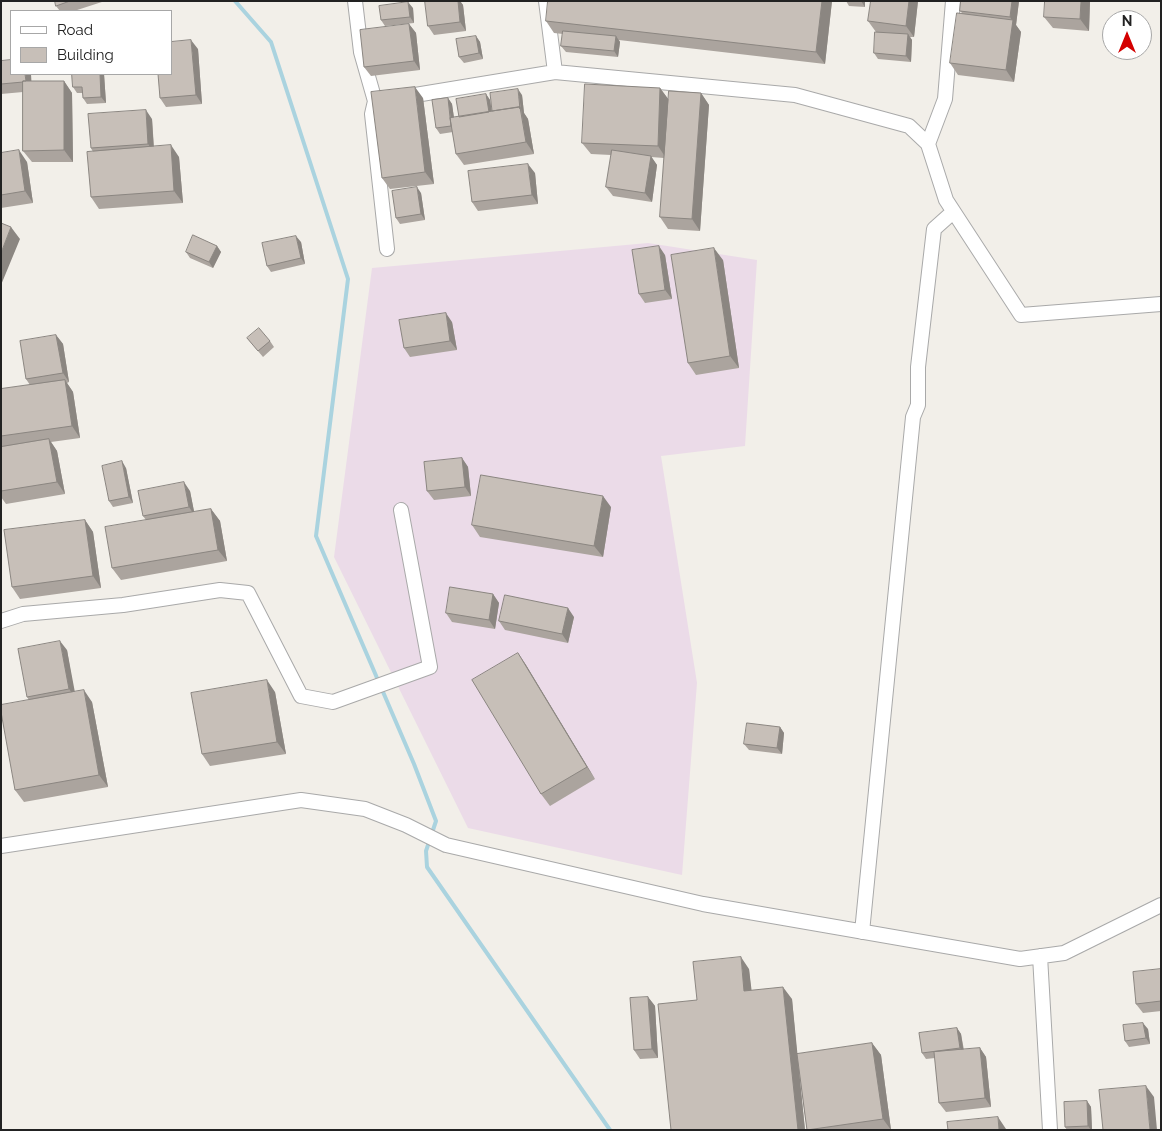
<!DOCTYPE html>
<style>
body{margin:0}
#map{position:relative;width:1162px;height:1131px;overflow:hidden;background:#f2efe9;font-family:Raleway,sans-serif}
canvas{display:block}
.frame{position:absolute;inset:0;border:2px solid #222;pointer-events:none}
.legend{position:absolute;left:10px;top:10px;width:162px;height:65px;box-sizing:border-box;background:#fff;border:1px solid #a7a7a7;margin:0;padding:6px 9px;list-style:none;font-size:15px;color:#222}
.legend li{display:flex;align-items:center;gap:10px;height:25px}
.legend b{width:25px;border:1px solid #a7a7a7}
.north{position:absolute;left:1102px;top:10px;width:50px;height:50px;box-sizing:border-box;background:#fff;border:1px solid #a7a7a7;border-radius:50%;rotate:0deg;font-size:14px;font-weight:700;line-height:20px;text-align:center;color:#222}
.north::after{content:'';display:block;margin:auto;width:18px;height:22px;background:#d40000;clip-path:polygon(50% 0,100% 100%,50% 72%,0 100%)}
</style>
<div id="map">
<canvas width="1162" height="1131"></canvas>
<div class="frame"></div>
<ul class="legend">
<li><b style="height:6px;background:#fff"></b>Road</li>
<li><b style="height:14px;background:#c7bfb8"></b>Building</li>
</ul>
<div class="north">N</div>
</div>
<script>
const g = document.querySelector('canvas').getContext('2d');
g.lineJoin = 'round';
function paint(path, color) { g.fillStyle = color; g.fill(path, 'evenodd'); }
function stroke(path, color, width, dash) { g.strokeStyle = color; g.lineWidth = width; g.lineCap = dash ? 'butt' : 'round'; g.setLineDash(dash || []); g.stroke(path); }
paint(new Path2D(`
 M648 243 757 260 745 446 661 456 697 683 682 875 468 828 334 557 372 268Z`), '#ebdbe8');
stroke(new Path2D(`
 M235 1 271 42 348 279 316 536 414 764 436 821 426 851 427 867 610 1130`), '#aad3df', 4);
const minor = new Path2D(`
 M355 1 361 52 375 101 372 114 387 249
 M546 1 555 72
 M403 97 555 72 795 95 909 126 928 144 946 200 1021 315 1161 304
 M928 144 945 99 953 1
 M1 621 23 614 123 605 220 590 248 593 301 696 333 702 430 667 401 510
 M1 846 301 800 365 809 406 825 446 845 703 904 1020 959 1064 953 1161 905
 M862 932 913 417 918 405V367L934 229 953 212
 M1040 956 1050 1130`);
stroke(minor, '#a9a9a9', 16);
stroke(minor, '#fff', 14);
paint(new Path2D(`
 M55 1H105L74 11H60L56 6Z
 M425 1H460L463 5 466 31 434 35 428 26Z
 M832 1 825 64 619 40 620 42 618 57 566 52 561 46 563 34 554 33 546 21Z
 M846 1H865V7L849 6Z
 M871 1H918L914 37H910L912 40 911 62 878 59 874 53 876 32 868 21Z
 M1019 1 1016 25 1021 32 1014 82 958 75 950 63 962 13 960 11Z
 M1090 1 1089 31 1053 28 1044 17Z
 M413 8 414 23 385 26 381 20Z
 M409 24 416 33 420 70 371 76 364 67Z
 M476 36 480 42 483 59 464 63 459 57Z
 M198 49 202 104 166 107 160 98Z
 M1 61 31 81H64L72 93 73 162H32L23 151V92L1 94Z
 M72 74H104L106 103 87 104 83 98V93H77L73 87Z
 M660 88 668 99 701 93 709 105 700 231 668 229 660 217 664 158 651 157 657 165 652 202 613 196 606 187 611 155 591 154 582 143Z
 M486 94 490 100 492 111 522 95 524 113 528 119 534 154 464 165 456 154 453 132 440 134 436 128 448 98 452 104 454 118 459 117Z
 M423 98 434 184 390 189 382 178Z
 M152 119 154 147 179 157 183 203 99 209 91 197 93 152 91 148Z
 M1 153 27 162 33 203 1 208Z
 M535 173 538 204 478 211 472 202Z
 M421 193 425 220 400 224 396 218Z
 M301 242 305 264 271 272 267 266Z
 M217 246 221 252 213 268 190 258 186 252Z
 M665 255 672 299 645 303 639 294Z
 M723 260 739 368 696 375 688 363Z
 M452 322 457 350 410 357 404 348Z
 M56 335 63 344 69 382 67 383 73 392 80 438 51 442 57 451 65 494 6 504 1 497V389L30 385 26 379Z
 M247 338 270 341 274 347 263 357Z
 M462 458 468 467 471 496 434 500 427 491Z
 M126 468 133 503 113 507 109 501Z
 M190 491 194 512 211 509 220 521 227 561 121 580 112 568 146 520 143 516Z
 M611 507 603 557 480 537 472 525Z
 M85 520 93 532 101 588 20 599 12 587Z
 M493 594 499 603 495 629 452 622 446 613Z
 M574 617 568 643 505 630 499 621Z
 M67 650 74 692 92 702 108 787 24 802 15 790 29 700 27 697Z
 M518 653 526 665 595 779 550 806 541 794Z
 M275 692 286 754 210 766 202 754Z
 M780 727 784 733 782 754 749 750 744 744Z
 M749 969 751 990 792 999 797 1054 872 1043 881 1055 891 1130H807L798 1064 805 1130H671L697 1000Z
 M1161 969V1011L1143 1013 1136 1004Z
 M648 997 655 1006 658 1058 640 1059 634 1050Z
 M957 1028 961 1034 964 1050 980 1048 986 1057 991 1107 946 1112 939 1103 935 1058 926 1059 922 1053Z
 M1148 1029 1150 1044 1129 1047 1125 1041Z
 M1087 1101 1091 1107 1092 1130H1067L1065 1127Z`), '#aba49e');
paint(new Path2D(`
 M458 1H460L463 5 466 31 460 22Z
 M822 1H832L825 64 816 52Z
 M861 1H865V7Z
 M909 1H918L914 37 906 26Z
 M1012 1H1019L1016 25 1021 32 1014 82 1006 70 1012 21 1010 17Z
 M1081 1H1090L1089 31 1080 19Z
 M408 2 413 8 414 23 410 17Z
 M409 24 416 33 420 70 414 61Z
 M908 34 912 40 911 62 906 56Z
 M476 36 480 42 483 59 479 53Z
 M616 36 620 42 618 57 614 51Z
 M191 40 198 49 202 104 196 95Z
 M25 74H31L32 91 26 82Z
 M100 74H104L106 103 101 97Z
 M64 81 72 93 73 162 64 150Z
 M415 87 423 98 434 184 425 172Z
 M660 88 669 100 666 158 658 146Z
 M518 89 522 95 524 113 528 119 534 154 526 142Z
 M701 93 709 105 700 231 692 219Z
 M486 94 490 100 493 120 489 114Z
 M448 98 452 104 456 132 452 126Z
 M146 110 152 119 154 153 148 144Z
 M171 145 179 157 183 203 174 191Z
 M19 150 27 162 33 203 25 191Z
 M651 156 657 165 652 202 645 193Z
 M528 164 535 173 538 204 532 195Z
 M417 187 421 193 425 220 421 214Z
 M11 227 20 239 1 285V253Z
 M296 236 301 242 305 264 301 258Z
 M217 246 221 252 213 268 209 262Z
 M659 246 665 255 672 299 665 290Z
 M714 248 723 260 739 368 730 356Z
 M446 313 452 322 457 350 450 341Z
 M56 335 63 344 69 382 63 373Z
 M65 380 73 392 80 438 72 426Z
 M49 439 57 451 65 494 57 482Z
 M462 458 468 467 471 496 465 487Z
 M122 461 126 468 133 503 129 497Z
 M184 482 190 491 195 516 189 507Z
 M603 496 611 507 603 557 594 546Z
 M211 509 220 521 227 561 218 550Z
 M85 520 93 532 101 588 93 576Z
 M493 594 499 603 495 629 489 620Z
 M568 608 574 617 568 643 562 634Z
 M60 641 67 650 76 698 69 689Z
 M518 653 526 665 595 779 587 767Z
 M267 680 275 692 286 754 277 742Z
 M84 690 92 702 108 787 99 775Z
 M780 727 784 733 782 754 777 748Z
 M741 957 749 969 753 1002 744 991Z
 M783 987 792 999 805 1130H798Z
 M648 997 655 1006 658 1058 652 1049Z
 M1143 1023 1148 1029 1150 1044 1146 1038Z
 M957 1028 961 1034 964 1054 960 1048Z
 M872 1043 881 1055 891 1130 883 1119Z
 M980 1048 986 1057 991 1107 985 1098Z
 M1146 1086 1154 1097 1157 1130H1150Z
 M1087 1101 1091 1107 1092 1130H1091L1088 1126Z
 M998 1117 1006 1129V1130H999Z`), '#8b8681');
const building = new Path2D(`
 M55 1H70L56 6Z
 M425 1H458L460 22 428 26Z
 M548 1H822L816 52 546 21Z
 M871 1H909L906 26 868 21Z
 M961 1H1012L1010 17 960 11Z
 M1045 1H1081L1080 19 1044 17Z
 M408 2 410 17 381 20 379 6Z
 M957 13 1013 20 1006 70 950 63Z
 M409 24 414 61 364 67 360 30Z
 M563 31 616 36 614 51 561 46Z
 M875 32 908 34 906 56 874 53Z
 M476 36 479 53 459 57 456 39Z
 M191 40 196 95 160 98 158 74H171V42Z
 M11 60V74H25L26 81H23V82L1 84V61Z
 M72 74H100L101 97 83 98 82 87H73Z
 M23 81H64V150L23 151Z
 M585 84 660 88 658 146 582 143Z
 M415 87 425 172 382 178 371 92Z
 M518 89 520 109V107L492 111 490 93Z
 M669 91 701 93 692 219 660 217Z
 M486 94 489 112 459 117 456 99Z
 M448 98 451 126 436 128 432 100Z
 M520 107 526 142 456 154 450 118Z
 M146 110 148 144 91 148 88 114Z
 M171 145 174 191 91 197 87 152Z
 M19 150 25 191 1 195V153Z
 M612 150 651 156 645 193 606 187Z
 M528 164 532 195 472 202 468 171Z
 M417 187 421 214 396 218 392 191Z
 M1 223 11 227 1 253Z
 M193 235 217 246 209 262 186 252Z
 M296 236 301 258 267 266 262 243Z
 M659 246 665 290 639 294 632 250Z
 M714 248 730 356 688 363 671 255Z
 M446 313 450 341 404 348 399 320Z
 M259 328 270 341 258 351 247 338Z
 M56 335 63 373 26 379 20 341Z
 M65 380 72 426 1 436V389Z
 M49 439 57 482 1 491V447Z
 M462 458 465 487 427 491 424 462Z
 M122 461 129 497 109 501 102 466Z
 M481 475 603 496 594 546 472 525Z
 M184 482 189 507 143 516 138 491Z
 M211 509 218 550 112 568 105 527Z
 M85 520 93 576 12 587 4 530Z
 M450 587 493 594 489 620 446 613Z
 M505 595 568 608 562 634 499 621Z
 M60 641 69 689 27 697 18 649Z
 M518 653 587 767 541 794 472 680Z
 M267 680 277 742 202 754 191 693Z
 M84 690 99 775 15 790 1 712V705Z
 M747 723 780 727 777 748 744 744Z
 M741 957 744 991 783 987 798 1130H671L658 1004 697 1000 693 962Z
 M1161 969V1001L1136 1004 1133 972Z
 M648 997 652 1049 634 1050 630 998Z
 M1143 1023 1146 1038 1125 1041 1123 1025Z
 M957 1028 960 1048 922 1053 919 1033Z
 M872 1043 883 1119 807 1130 797 1054Z
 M980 1048 985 1098 939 1103 934 1052Z
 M1146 1086 1150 1130H1103L1099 1090Z
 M1087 1101 1088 1126 1065 1127 1064 1102Z
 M998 1117 999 1130H948L947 1122Z`);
paint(building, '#c7bfb8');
stroke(building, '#8b8681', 1);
</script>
